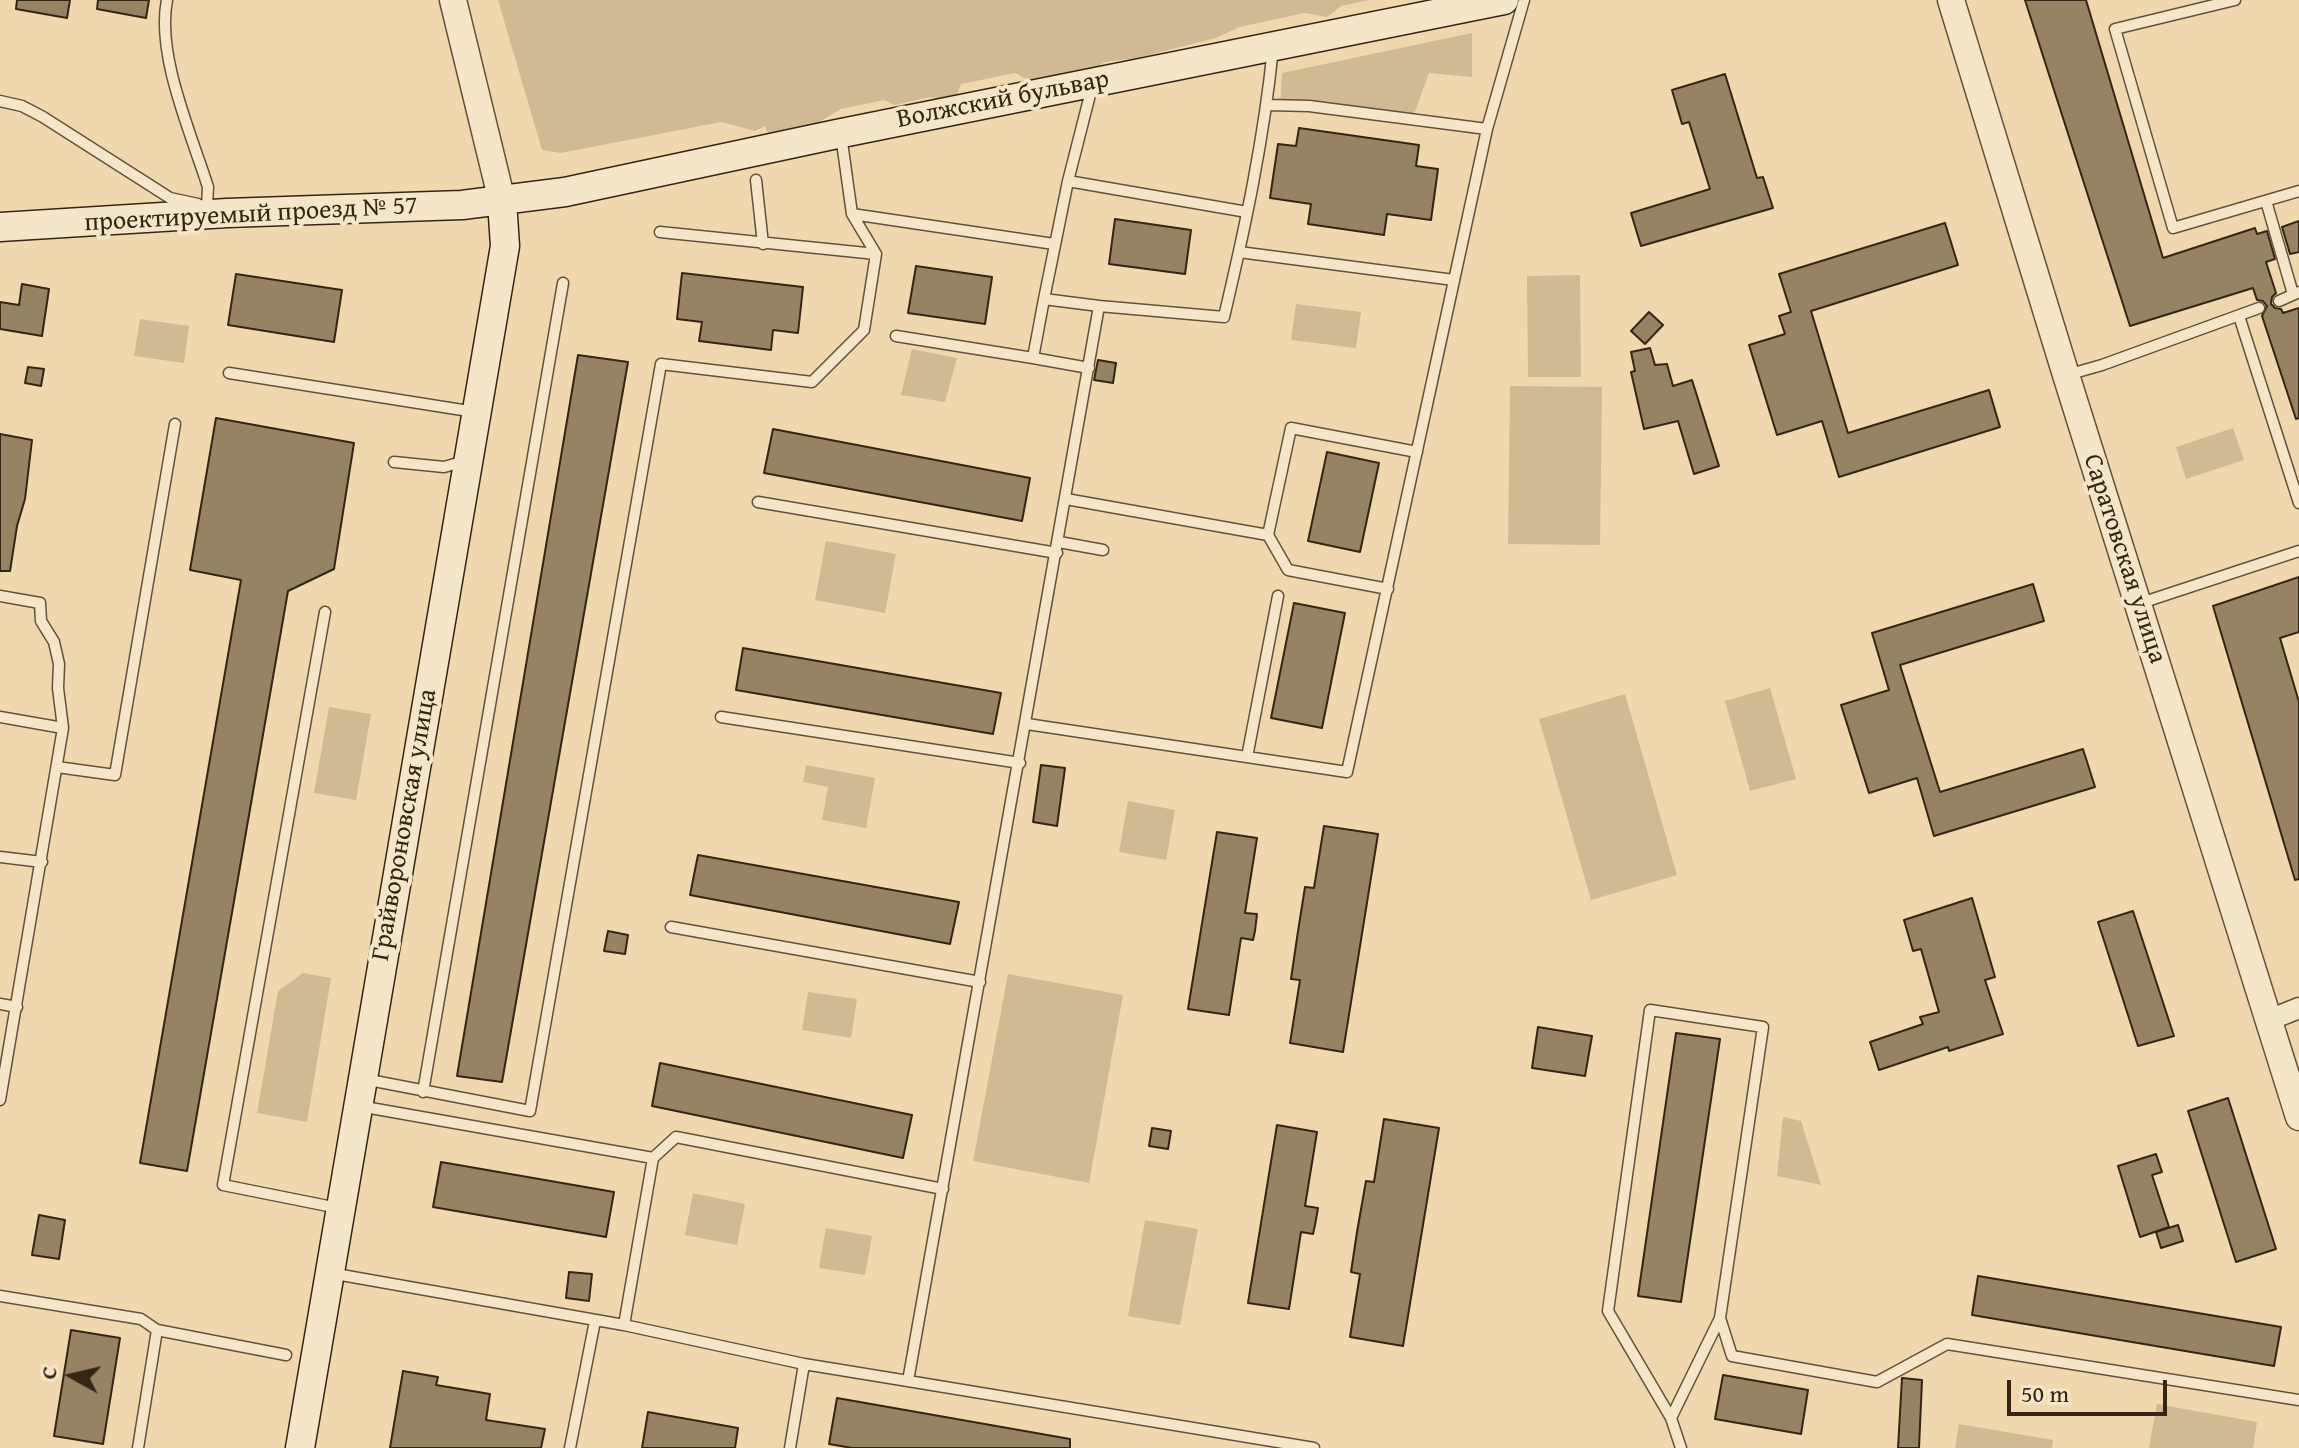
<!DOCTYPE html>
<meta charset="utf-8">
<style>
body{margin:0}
#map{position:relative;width:2299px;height:1448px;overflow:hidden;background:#f0d8ae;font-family:"Gentium Book Plus",serif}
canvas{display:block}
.north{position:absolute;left:32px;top:1336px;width:80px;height:80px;-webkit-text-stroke:6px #f5e6ca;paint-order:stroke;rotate:278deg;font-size:22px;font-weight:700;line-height:32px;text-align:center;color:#342614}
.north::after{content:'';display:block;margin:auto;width:28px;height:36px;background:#342614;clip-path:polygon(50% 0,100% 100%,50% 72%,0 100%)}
.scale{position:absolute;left:2007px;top:1380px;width:160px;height:36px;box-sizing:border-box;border:4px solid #342614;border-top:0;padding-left:10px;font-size:24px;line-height:28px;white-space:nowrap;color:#342614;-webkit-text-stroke:6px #f5e6ca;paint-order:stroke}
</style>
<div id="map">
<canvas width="2299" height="1448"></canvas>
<div class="north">С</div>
<div class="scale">50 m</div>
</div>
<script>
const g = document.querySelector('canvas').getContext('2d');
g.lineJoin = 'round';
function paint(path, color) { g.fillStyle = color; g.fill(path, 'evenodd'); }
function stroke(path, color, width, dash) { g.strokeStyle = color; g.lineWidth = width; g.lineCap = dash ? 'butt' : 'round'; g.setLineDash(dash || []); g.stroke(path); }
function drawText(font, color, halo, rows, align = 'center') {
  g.font = font + ' "Gentium Book Plus",serif'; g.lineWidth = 8; g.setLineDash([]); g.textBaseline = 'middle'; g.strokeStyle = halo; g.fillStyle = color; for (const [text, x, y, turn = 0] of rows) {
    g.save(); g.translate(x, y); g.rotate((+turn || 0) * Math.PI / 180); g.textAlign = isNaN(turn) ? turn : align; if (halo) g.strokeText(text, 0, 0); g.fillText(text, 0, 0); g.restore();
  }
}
paint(new Path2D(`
 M498 0H1369L1341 6 1327 17 1305 13 1240 27 1216 38 1137 58 1105 62 1080 77 1028 80 1015 73 961 84 955 101 930 97 895 105 884 100 841 109 804 131 768 135 765 126 755 131 721 122 561 153 542 150Z
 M1472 33V77L1429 73 1412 120 1280 105 1282 73Z
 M1580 275 1581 377H1528L1527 276Z
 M1296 304 1361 312 1356 348 1291 340Z
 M140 319 189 326 184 363 134 356Z
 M912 349 957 358 945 402 901 395Z
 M1510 386 1602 387 1600 545 1508 544Z
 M2233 428 2244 460 2186 479 2176 447Z
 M826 541 896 554 885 613 815 600Z
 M1770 688 1796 779 1750 791 1725 701Z
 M1625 694 1677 875 1591 900 1539 719Z
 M329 707 371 714 356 800 314 793Z
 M806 765 875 778 866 828 822 820 828 787 803 782Z
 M1128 801 1175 810 1166 860 1119 852Z
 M303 973 331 978 307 1122 257 1113 278 991Z
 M1008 974 1123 995 1089 1183 973 1161Z
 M808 992 857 999 851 1038 802 1030Z
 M1783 1117 1801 1121 1821 1185 1777 1176Z
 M693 1193 745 1204 737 1245 685 1235Z
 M1145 1220 1198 1229 1180 1325 1128 1316Z
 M826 1228 872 1236 865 1275 819 1268Z
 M2157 1404 2257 1422 2253 1448H2149Z
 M1959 1424 2053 1440 2052 1448H1955Z`), '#d0ba94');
const building = new Path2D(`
 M17 0H70L67 18 16 9Z
 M98 0H149L146 18 97 9Z
 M2025 0H2086L2163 258 2255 228 2257 234 2267 231 2275 259 2266 262 2276 293 2272 297 2271 304 2275 308 2281 309 2283 313 2299 308V418L2296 419 2262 316 2267 306 2263 301 2257 300 2253 288 2130 326Z
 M1725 74 1757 178 1763 177 1773 208 1641 246 1631 213 1710 189 1689 122 1682 124 1672 90Z
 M1299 128 1419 145 1416 166 1438 169 1431 220 1387 214 1384 235 1308 224 1311 204 1270 198 1278 144 1296 146Z
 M1115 219 1191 230 1185 274 1109 264Z
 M2299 221V252L2290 254 2282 227Z
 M1945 223 1958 265 1811 311 1848 433 1989 390 2000 427 1839 477 1822 421 1777 435 1749 345 1785 334 1779 316 1791 312 1779 274Z
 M916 266 992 277 985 324 908 313Z
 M682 273 803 287 798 333 773 330 771 350 699 341 702 322 677 319Z
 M236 274 342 290 334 342 228 325Z
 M22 284 49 289 42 336 0 329V302L19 305Z
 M1649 312 1663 325 1645 344 1631 331Z
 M1650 348 1655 365 1667 364 1673 386 1692 380 1719 466 1694 474 1678 421 1644 429 1631 372 1635 371 1631 352Z
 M578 355 628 362 502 1082 457 1076Z
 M1098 360 1116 363 1113 383 1094 380Z
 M28 367 44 369 41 386 25 383Z
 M216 418 354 443 334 569 288 591 187 1171 140 1163 241 580 190 570Z
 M773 429 1030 478 1022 521 764 473Z
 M0 434 32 440 25 499 17 526 10 571H0Z
 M1327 452 1379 463 1360 552 1308 541Z
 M2299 577V632L2280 638 2299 702V879L2295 880 2213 606Z
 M2033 584 2044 621 1900 665 1940 792 2083 749 2095 787 1934 836 1917 778 1869 793 1841 705 1889 690 1872 633Z
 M1294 603 1345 613 1322 728 1271 718Z
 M743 648 1001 693 993 734 736 690Z
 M1041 765 1065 768 1057 826 1033 822Z
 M1324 826 1378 834 1343 1052 1290 1043 1300 980 1291 979 1297 938 1305 887 1314 888Z
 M1217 832 1257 838 1245 913 1257 914 1255 931 1253 940 1241 938 1229 1015 1188 1009Z
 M698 855 959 902 950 944 690 895Z
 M1972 898 1995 977 1985 980 2003 1034 1949 1051 1948 1047 1879 1070 1870 1042 1923 1024 1920 1017 1939 1012 1921 949 1913 951 1904 920Z
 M2133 911 2174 1036 2138 1046 2098 922Z
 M608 931 628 935 625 954 604 951Z
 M1538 1027 1592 1036 1585 1076 1532 1068Z
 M1676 1033 1720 1039 1681 1302 1638 1296Z
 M660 1063 912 1115 903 1158 652 1106Z
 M2228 1098 2276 1249 2236 1262 2188 1111Z
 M1384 1119 1439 1128 1403 1346 1350 1337 1360 1274 1351 1272 1357 1232 1366 1181 1374 1182Z
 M1277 1125 1317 1132 1305 1206 1318 1208 1315 1225 1313 1234 1301 1232 1289 1309 1248 1303Z
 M1152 1128 1171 1131 1168 1149 1149 1146Z
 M2156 1154 2162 1172 2152 1175 2169 1227 2140 1237 2118 1166Z
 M441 1162 614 1192 606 1237 433 1207Z
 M39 1215 65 1220 59 1259 32 1255Z
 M2178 1225 2183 1241 2161 1248 2156 1232Z
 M569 1272 592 1274 589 1301 566 1298Z
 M1978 1276 2281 1327 2274 1366 1972 1315Z
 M71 1330 120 1338 103 1444 54 1436Z
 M403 1371 438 1377 436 1385 490 1394 486 1420 545 1429 541 1448H390Z
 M1723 1375 1808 1390 1801 1434 1715 1419Z
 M1902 1378 1922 1380 1919 1448H1898Z
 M837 1398 1070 1439V1448H852L829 1444Z
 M648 1412 738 1428 735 1448H642Z`);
paint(building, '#968364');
stroke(building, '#342614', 2);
const service = new Path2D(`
 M167 0C156 55 191 133 208 187L207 206
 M2235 0 2115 29 2173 228 2299 191
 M0 101 22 106 43 117 170 198 198 204
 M1268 105 1309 106 1487 129
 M756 180 763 244
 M1068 181 1247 212
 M2266 201 2293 294
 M852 214 1054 244
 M660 232 876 254
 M1239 252 1454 280
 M1044 299 1033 358 1089 368
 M2279 301 2299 292
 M1099 306 1224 317C1245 228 1264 139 1273 48
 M2239 316 2299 503
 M896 336 1033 358
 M229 373 475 412
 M2067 375 2102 365 2259 308
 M394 462 444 467 465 461
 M1066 499 1268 535
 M758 502 1057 553
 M1059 542 1103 550
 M1388 589 1288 570 1268 535 1291 428 1417 452
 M0 596 40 603 41 621 54 642 59 664 58 688 63 728 0 1100
 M2141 603 2299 551
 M325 612 223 1185 338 1208
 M0 717 63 728
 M721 717 1020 763
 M1027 724 1347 772 1487 129 1524 0
 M1247 757 1278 596
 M57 767 115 775 175 424
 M0 857 42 862
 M671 927 980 982
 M0 1004 17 1007
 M364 1079 530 1111 661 364 812 382 864 330 876 254 852 214 841 135
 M423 1092 563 283
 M359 1106 653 1158 676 1137 943 1189
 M330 1273 624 1325 804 1364 908 1381 1099 306 1044 299 1068 181 1092 87
 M0 1296 141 1319 157 1330 138 1448
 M624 1325 653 1158
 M157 1330 286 1355
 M908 1381 1314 1448
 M1671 1418 1720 1318
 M570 1448 595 1321
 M790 1448 804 1364
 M1681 1448 1671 1418 1608 1311 1650 1010 1763 1027 1720 1318 1732 1356 1877 1382 1947 1344 2299 1400`);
const minor = new Path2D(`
 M2269 1020 2299 1008`);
const tertiary = new Path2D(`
 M453 0 502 201
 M1951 0 2066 375 2299 1117`);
const secondary = new Path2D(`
 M0 227 227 213 462 205 565 192 837 134 1504 0
 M300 1448 505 246 502 201`);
stroke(service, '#63523a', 13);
stroke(minor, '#63523a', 23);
stroke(tertiary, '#63523a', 29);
stroke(secondary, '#342614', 31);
stroke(service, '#f5e6ca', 10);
stroke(minor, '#f5e6ca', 20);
stroke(tertiary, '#f5e6ca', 26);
stroke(secondary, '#f5e6ca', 28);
drawText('26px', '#342614', '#f5e6ca', [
 ["Волжский бульвар",1003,100,-11],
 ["проектируемый проезд № 57",251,215,-3],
 ["Саратовская улица",2124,559,72],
 ["Грайвороновская улица",405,825,-80]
]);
</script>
